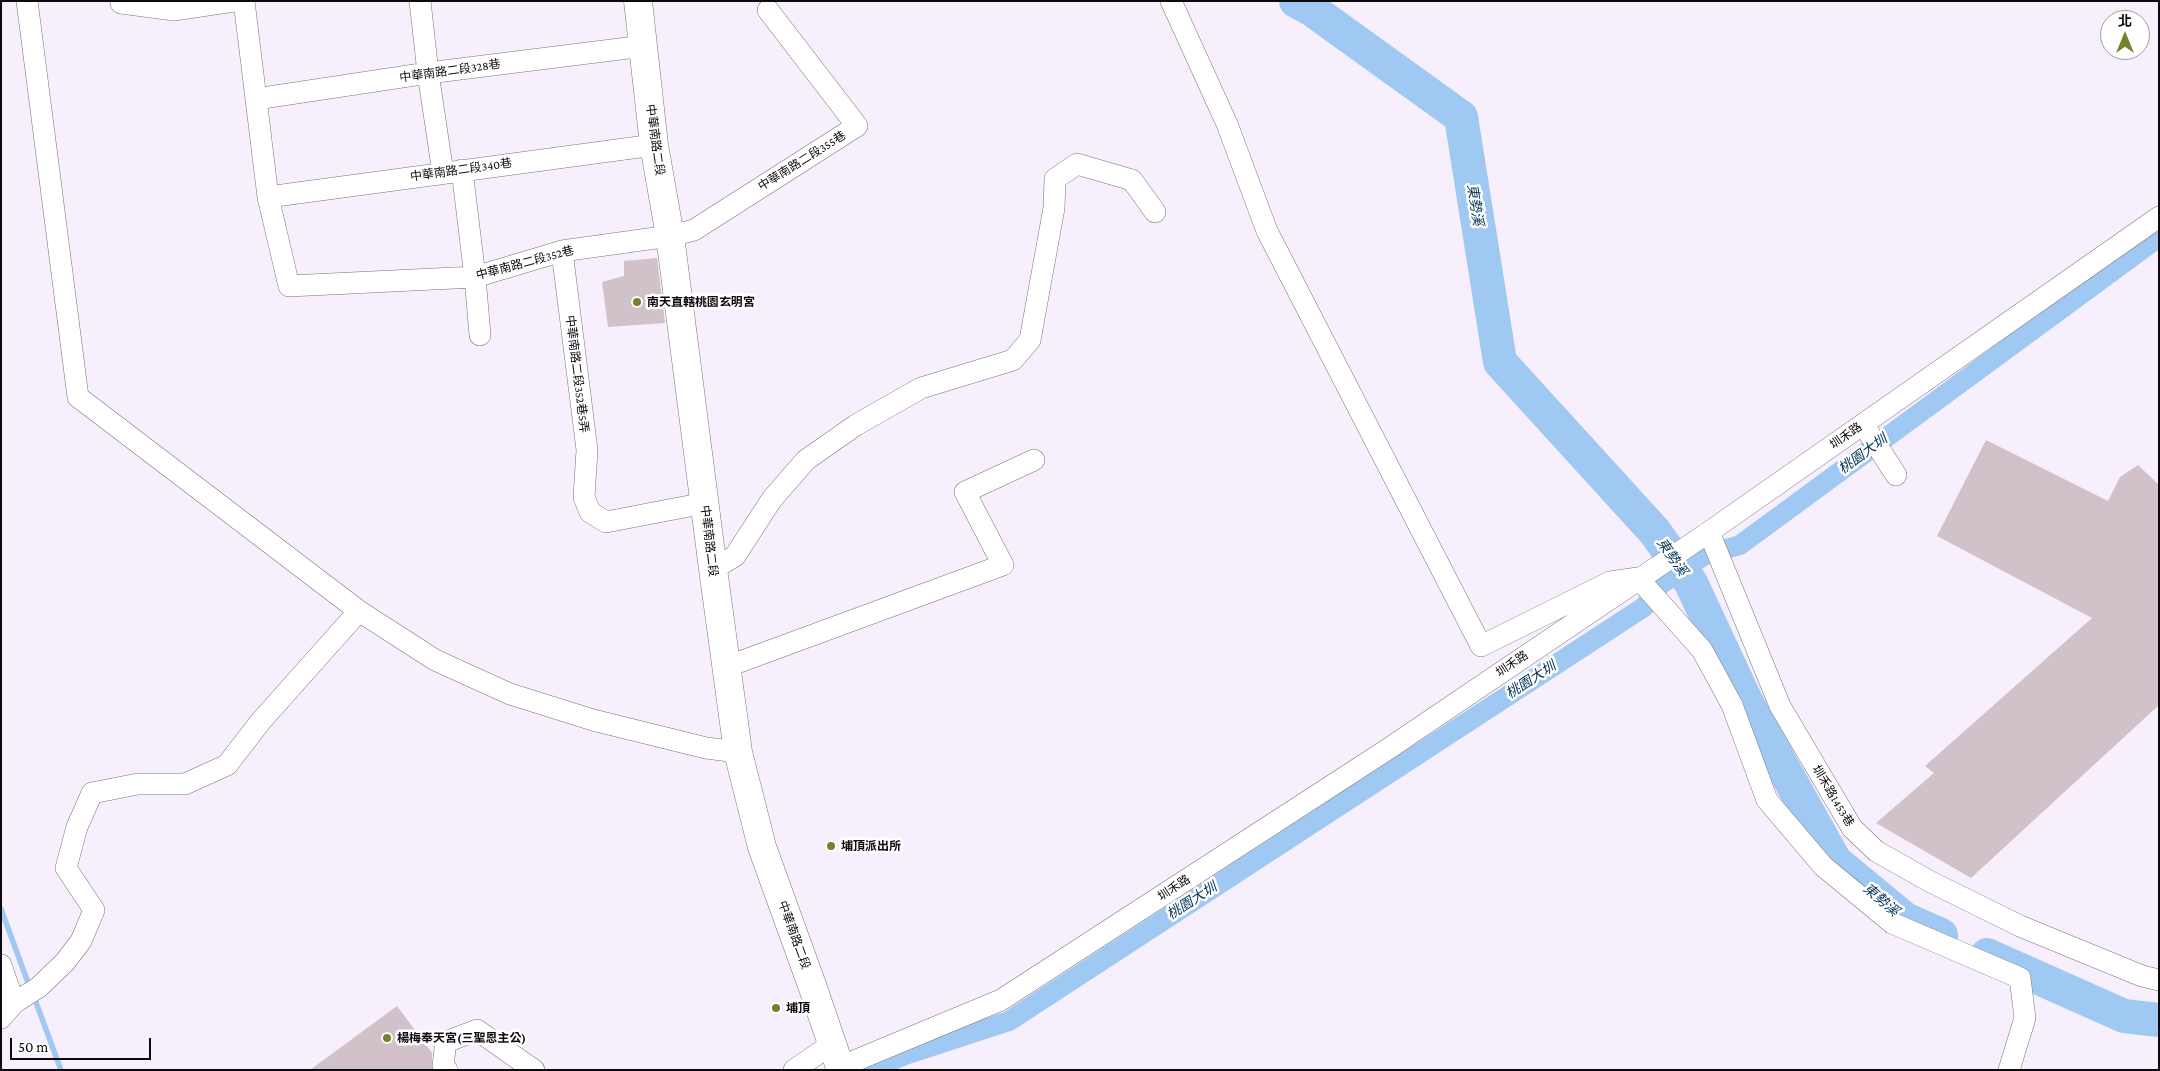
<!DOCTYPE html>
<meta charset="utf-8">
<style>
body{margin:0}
#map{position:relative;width:2160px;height:1071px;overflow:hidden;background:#f8effd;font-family:"Crimson Pro","Noto Sans TC",serif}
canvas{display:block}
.frame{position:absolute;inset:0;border:2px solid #0d0a0f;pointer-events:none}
.north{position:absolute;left:2100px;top:10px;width:50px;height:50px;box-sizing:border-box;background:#fff;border:1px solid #9e9d9f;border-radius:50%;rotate:0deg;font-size:14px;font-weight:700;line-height:20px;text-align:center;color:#0d0a0f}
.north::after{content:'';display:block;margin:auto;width:18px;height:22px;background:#76802d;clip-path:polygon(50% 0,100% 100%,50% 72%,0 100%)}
.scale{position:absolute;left:10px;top:1038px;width:141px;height:22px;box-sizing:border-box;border:2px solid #0d0a0f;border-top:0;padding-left:6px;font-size:15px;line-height:18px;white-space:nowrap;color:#0d0a0f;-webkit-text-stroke:4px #fff;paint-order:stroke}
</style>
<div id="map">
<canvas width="2160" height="1071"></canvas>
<div class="frame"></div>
<div class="north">北</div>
<div class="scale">50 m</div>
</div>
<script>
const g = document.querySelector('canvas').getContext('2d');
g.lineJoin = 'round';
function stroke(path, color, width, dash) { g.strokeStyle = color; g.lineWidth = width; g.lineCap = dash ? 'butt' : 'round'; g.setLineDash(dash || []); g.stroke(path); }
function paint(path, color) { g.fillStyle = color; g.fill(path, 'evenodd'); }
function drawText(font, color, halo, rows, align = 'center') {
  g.font = font + ' "Crimson Pro","Noto Sans TC",serif'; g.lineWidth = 5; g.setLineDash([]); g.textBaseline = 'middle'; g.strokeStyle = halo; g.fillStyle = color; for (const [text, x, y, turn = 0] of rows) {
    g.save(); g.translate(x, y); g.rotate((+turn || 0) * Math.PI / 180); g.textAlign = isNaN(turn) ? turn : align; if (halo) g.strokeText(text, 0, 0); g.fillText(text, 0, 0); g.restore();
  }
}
stroke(new Path2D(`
 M1 909 30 988
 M34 997 61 1070`), '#9fc9f2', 5.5);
stroke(new Path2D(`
 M869 1070 905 1055 1009 1021 1644 607 1660 585 1705 555 1740 545 2159 237`), '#9fc9f2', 20);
stroke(new Path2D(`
 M1296 1 1311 9 1461 117 1500 362 1655 532 1691 583 1746 701 1835 861 1905 919 1941 935
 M1987 955 2124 1016 2159 1020`), '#9fc9f2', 34);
paint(new Path2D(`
 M657 258 665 323 608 327 602 282 624 276V261Z
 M1986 440 2108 501 2120 477 2138 465 2159 485V705L1971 878 1876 823 1934 773 1925 766 2092 618 1937 536Z
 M397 1006 432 1053V1070H310Z`), '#d1c1c9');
const minor = new Path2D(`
 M27 1 78 397 359 611 435 660 510 694 593 720 706 748 738 752
 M244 1 268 197 289 286 475 277 562 251 670 236 694 230 857 126 768 10
 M420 1 428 73 443 173
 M1171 1 1227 124 1267 231 1481 646 1610 582 1638 578 1702 650 1732 705 1767 800 1823 866 1892 923 2020 978 2025 1018 2009 1070
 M121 3 174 10 234 1
 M256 99 428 73 644 46
 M462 170 475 277 480 335
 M268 197 654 145
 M562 251 587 450 584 497 590 512 606 522 705 503
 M1863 424 1896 475
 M1709 532 1780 706 1852 828 1876 851 1929 881 2020 926 2142 976 2159 980
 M713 569 735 556 772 499 806 460 856 425 921 388 1013 360 1030 340 1054 208 1055 179 1077 164 1132 180 1155 212
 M726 667 1003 565 965 492 1034 460
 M1 965 14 1003
 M1 1018 14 1003 39 987 65 962 81 941 94 910 66 868 77 827 92 793 138 784H185L227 765 261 721 359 611
 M840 1067 1001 1000 1385 751 1709 532 2159 217
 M447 1070 443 1065 446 1042 477 1030 534 1070
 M794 1070 832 1044`);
const major = new Path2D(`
 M638 1 654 145 670 236 713 569 738 752 762 847 813 988 841 1070`);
stroke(minor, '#79717e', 22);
stroke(major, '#79717e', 29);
stroke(minor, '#fff', 21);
stroke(major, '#fff', 28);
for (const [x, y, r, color] of [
 [637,302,5,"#76802d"],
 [831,846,5,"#76802d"],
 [776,1008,5,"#76802d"],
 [387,1038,5,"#76802d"]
]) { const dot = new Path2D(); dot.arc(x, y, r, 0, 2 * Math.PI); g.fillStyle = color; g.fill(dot); stroke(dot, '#fff', 2); }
drawText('12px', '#0d0a0f', '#fff', [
 ["中華南路二段328巷",450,71,-8],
 ["中華南路二段",655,140,82],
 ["中華南路二段355巷",802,161,-32],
 ["中華南路二段340巷",461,170,-8],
 ["中華南路二段352巷",525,263,-15],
 ["中華南路二段352巷5弄",577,374,83],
 ["圳禾路",1846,436,-35],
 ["中華南路二段",709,541,83],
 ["圳禾路",1512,664,-34],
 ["圳禾路1453巷",1833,796,59],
 ["圳禾路",1174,888,-33],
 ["中華南路二段",794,935,70]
]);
drawText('bold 12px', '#0d0a0f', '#fff', [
 ["南天直轄桃園玄明宮",647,302],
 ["埔頂派出所",841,846],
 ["埔頂",786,1008],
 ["楊梅奉天宮(三聖恩主公)",397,1038]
], 'left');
drawText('italic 14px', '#003156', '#fff', [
 ["東勢溪",1475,205,81],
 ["桃園大圳",1863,454,-36],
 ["東勢溪",1672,557,55],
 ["桃園大圳",1531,680,-33],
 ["東勢溪",1881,900,40],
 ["桃園大圳",1192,901,-33]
]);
</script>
